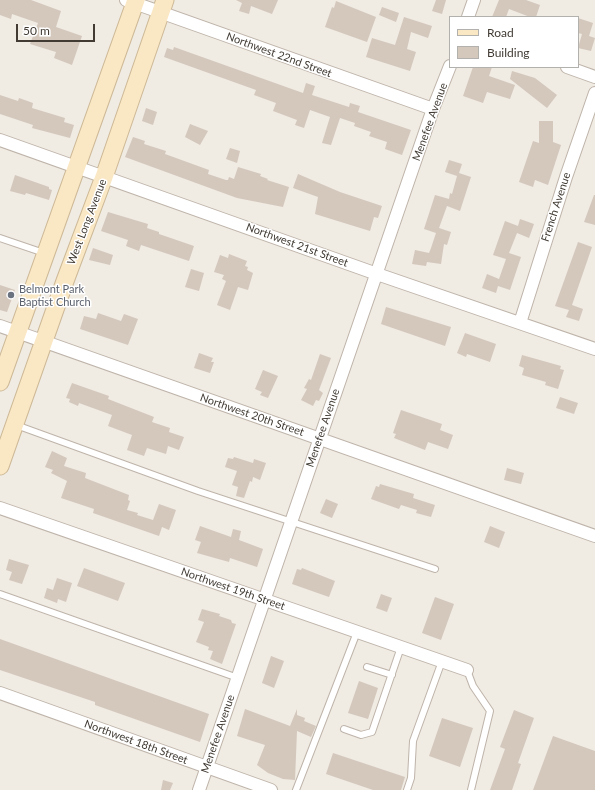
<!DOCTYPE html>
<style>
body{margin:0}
#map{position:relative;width:595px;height:790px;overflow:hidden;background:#f0ebe3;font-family:Lato,sans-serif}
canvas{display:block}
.legend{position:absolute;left:449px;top:16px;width:130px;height:52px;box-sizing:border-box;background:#fff;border:1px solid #b3b1ae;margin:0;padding:5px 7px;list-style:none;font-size:12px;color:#413b34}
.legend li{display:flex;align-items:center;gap:8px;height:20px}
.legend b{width:20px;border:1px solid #b3b1ae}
.scale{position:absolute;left:16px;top:24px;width:79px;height:18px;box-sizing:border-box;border:2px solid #413b34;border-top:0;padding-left:5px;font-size:12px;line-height:14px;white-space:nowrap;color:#413b34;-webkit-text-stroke:3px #fff;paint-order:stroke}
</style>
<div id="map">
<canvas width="595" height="790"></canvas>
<ul class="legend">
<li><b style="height:5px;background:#fae7c4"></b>Road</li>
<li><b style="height:11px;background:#d4c8bd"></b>Building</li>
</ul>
<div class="scale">50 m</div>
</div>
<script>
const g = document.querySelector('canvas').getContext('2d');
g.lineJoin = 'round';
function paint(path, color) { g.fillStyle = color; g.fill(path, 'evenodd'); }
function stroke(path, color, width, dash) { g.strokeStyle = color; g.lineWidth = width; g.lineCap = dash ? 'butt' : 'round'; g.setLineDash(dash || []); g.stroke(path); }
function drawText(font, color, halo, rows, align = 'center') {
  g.font = font + ' Lato,sans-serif'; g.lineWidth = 3; g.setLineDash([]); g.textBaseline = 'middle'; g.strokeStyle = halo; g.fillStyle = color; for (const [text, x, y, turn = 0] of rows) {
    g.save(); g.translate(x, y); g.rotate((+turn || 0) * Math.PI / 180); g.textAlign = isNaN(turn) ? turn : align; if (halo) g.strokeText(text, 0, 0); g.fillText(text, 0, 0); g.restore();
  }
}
paint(new Path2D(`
 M0 0H31L61 11 56 27 82 36 72 65 54 58 56 52 30 44 38 23 12 14 11 19 0 15Z
 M236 0H278L272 14 251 6 249 14 239 11 242 3Z
 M436 0H446L442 14 432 11Z
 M499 0H526L540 5 536 17H530L509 9 506 17H492Z
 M336 1 376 17 367 42 325 27 332 7 334 8Z
 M382 7 399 13 396 22 379 15Z
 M404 17 432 26 428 38 411 32 407 49 416 52 410 71 366 57 372 38 395 45Z
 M578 18 593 23 589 36 595 38 591 51 578 48 582 34 578 33Z
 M174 47 303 93 306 83 315 86 312 95 349 107 350 103 360 106 358 112 411 130 402 155 385 149 387 142 369 136 371 132 354 126 355 123 340 118 331 145 322 143 330 117 310 110 304 128 295 125 297 120 273 111 276 103 254 95 256 90 164 57 167 48 173 50Z
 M473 67H492L489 76 515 85 510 99 487 92 483 103 463 96Z
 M512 71 535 78 557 95 547 108 510 79Z
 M0 95 18 101 19 98 33 103 32 108 65 118 64 122 74 125 70 138 32 128 33 125 0 114Z
 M146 108 157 112 153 125 142 121Z
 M539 121H553V142L561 145 548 185 535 180 533 187 519 182 533 141 539 143Z
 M190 124 208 131 200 145 185 137Z
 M133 137 145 141 144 144 166 151 165 154 209 170 208 174 226 180H228L229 177 234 179 238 167 261 174 260 176 268 179 267 180 289 187 283 207 237 198 125 157Z
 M230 148 240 151 237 163 226 159Z
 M449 160 462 164 459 173 471 177 460 211 447 206 439 228 451 232 447 245 444 244 441 264 427 262 426 266 412 264 415 250 429 253 431 248 436 233 424 229 435 195 449 199 450 193 452 194 457 176 445 172Z
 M298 174 340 192 382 206 378 218 374 217 370 231 315 214 318 197 293 188Z
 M15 175 49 187V189L52 190 49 200 26 193 25 195 10 191Z
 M594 195H595V225L584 222Z
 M108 212 148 224 147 228 159 232V234L194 246 189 261 141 245 139 251 126 246 128 240 101 231Z
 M520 219 534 224 529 238 517 233 509 253 521 257 510 290 498 286 496 293 482 288 487 274 499 279 506 259 493 255 505 221 518 226Z
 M578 242 592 247 572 305 583 309 579 321 566 317 569 310 555 306Z
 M93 248 113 255 110 265 89 260Z
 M229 254 247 261 245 266 248 267 247 270 253 273 248 290 238 287 230 310 217 305 226 281 222 279 224 275 214 272 220 255 228 258Z
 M191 269 204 273 199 291 185 287Z
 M0 285 15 290 7 312 0 310Z
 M386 307 451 327 445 346 381 324Z
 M98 313 121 321 124 314 138 319 128 345 80 329 84 316 96 319Z
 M465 333 496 344 490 362 467 354 466 357 457 353Z
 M199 353 213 358 211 362H214L210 373 194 368Z
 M320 354 331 358 319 390 323 393 319 401 316 400 313 406 301 400 307 389 304 388 309 379 311 380Z
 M522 355 561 366 560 369 564 370 558 389 545 385 546 382 522 375 524 368 519 366Z
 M263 370 278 376 268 398 260 395 262 392 255 389Z
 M72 383 109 396 108 399 154 417 152 422 170 428 169 432 184 437 179 450 168 446 166 454 147 448 144 456 127 450 132 435 108 426 112 415 79 403 78 406 69 402 70 399 66 398Z
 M560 397 578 403 574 414 556 408Z
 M401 410 442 424 440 430 453 435 448 449 428 442 425 450 394 438 396 434 393 433Z
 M52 451 67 458 64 466 86 473 85 478 129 495 128 500 130 501 127 510 138 513 137 515 153 520 159 504 176 510 169 530 162 527 159 536 93 513 94 509 61 498 67 481 51 473 53 470 45 467Z
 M234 457 253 463 254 459 266 463 260 480 253 477 252 482 250 481 244 498 236 496 238 487 232 485 237 471 225 467 228 458 233 459Z
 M507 468 524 473 521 484 504 480Z
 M380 484 414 494 413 498 435 505 431 517 416 513 417 510 401 505 399 509 371 499 376 486 379 487Z
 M326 499 338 504 332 518 320 513Z
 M200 526 231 537 233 529 241 531 239 540 263 549 257 567 230 558 229 562 197 553 201 542 195 540Z
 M490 526 505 532 499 548 484 542Z
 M9 559 29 565 22 584 9 580 12 572 6 570Z
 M84 568 125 583 118 601 77 586Z
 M302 568 335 581 329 597 292 584 297 569 301 570Z
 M57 578 72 583 66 602 58 599 57 603 44 598 47 588 53 590Z
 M381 594 392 598 387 612 376 608Z
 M435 597 454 604 441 640 422 633Z
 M202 609 220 614 219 616 231 620 232 623 236 624 222 664 210 659 213 651 208 650 209 647 196 642 204 622 198 620Z
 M0 639 209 714 200 742 95 705V702L0 670Z
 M271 656 284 661 274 688 262 683Z
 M359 681 378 688 368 719 348 713Z
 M245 709 290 726 297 709V715L305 718 304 721 316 726 311 737 297 731 295 780 283 779 268 773 257 765 265 745 237 736Z
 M514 710 534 718 518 763 521 764 512 790H490L505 749 500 747Z
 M442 718 473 728 460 767 429 756Z
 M553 736 595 751V790H533Z
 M333 753 405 777 401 790H373L326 774Z
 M163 780 173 783 170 790H161Z`), '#d4c8bd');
const lane = new Path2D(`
 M0 238 44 253
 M16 425 198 491 435 569
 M0 594 238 678
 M367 667 392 675
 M467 670 473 686 490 711 471 790
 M344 729 361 735 372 732 401 647
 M296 790 357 632
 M407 790 411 778 413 741 442 661`);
const street = new Path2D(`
 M126 0 433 109
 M468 17 474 0
 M567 67 595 77
 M0 140 377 274 595 349
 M520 323 566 177 595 93
 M0 326 595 536
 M0 508 467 670
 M0 693 271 790
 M199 790 433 109 450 66`);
const secondary = new Path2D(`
 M0 382 136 0
 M0 466 65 281 104 177 165 0`);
stroke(lane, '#beb4aa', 8);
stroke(street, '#beb4aa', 14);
stroke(secondary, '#cdb996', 19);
stroke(lane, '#fff', 6);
stroke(street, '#fff', 12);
stroke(secondary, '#fae7c4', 17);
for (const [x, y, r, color] of [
 [11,295,4,"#6b7280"]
]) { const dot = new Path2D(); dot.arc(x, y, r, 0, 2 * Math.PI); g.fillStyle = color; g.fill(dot); stroke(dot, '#fff', 1.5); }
drawText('11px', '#413b34', '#fff', [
 ["Northwest 22nd Street",279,55,20],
 ["Menefee Avenue",430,122,-70],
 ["French Avenue",556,207,-72],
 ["West Long Avenue",87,222,-69],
 ["Northwest 21st Street",297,245,20],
 ["Northwest 20th Street",252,415,19],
 ["Menefee Avenue",323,428,-71],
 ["Northwest 19th Street",233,589,19],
 ["Menefee Avenue",218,734,-71],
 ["Northwest 18th Street",136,742,20]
]);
drawText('11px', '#5b616d', '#fff', [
 ["Belmont Park",19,289],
 ["Baptist Church",19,302]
], 'left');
</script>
